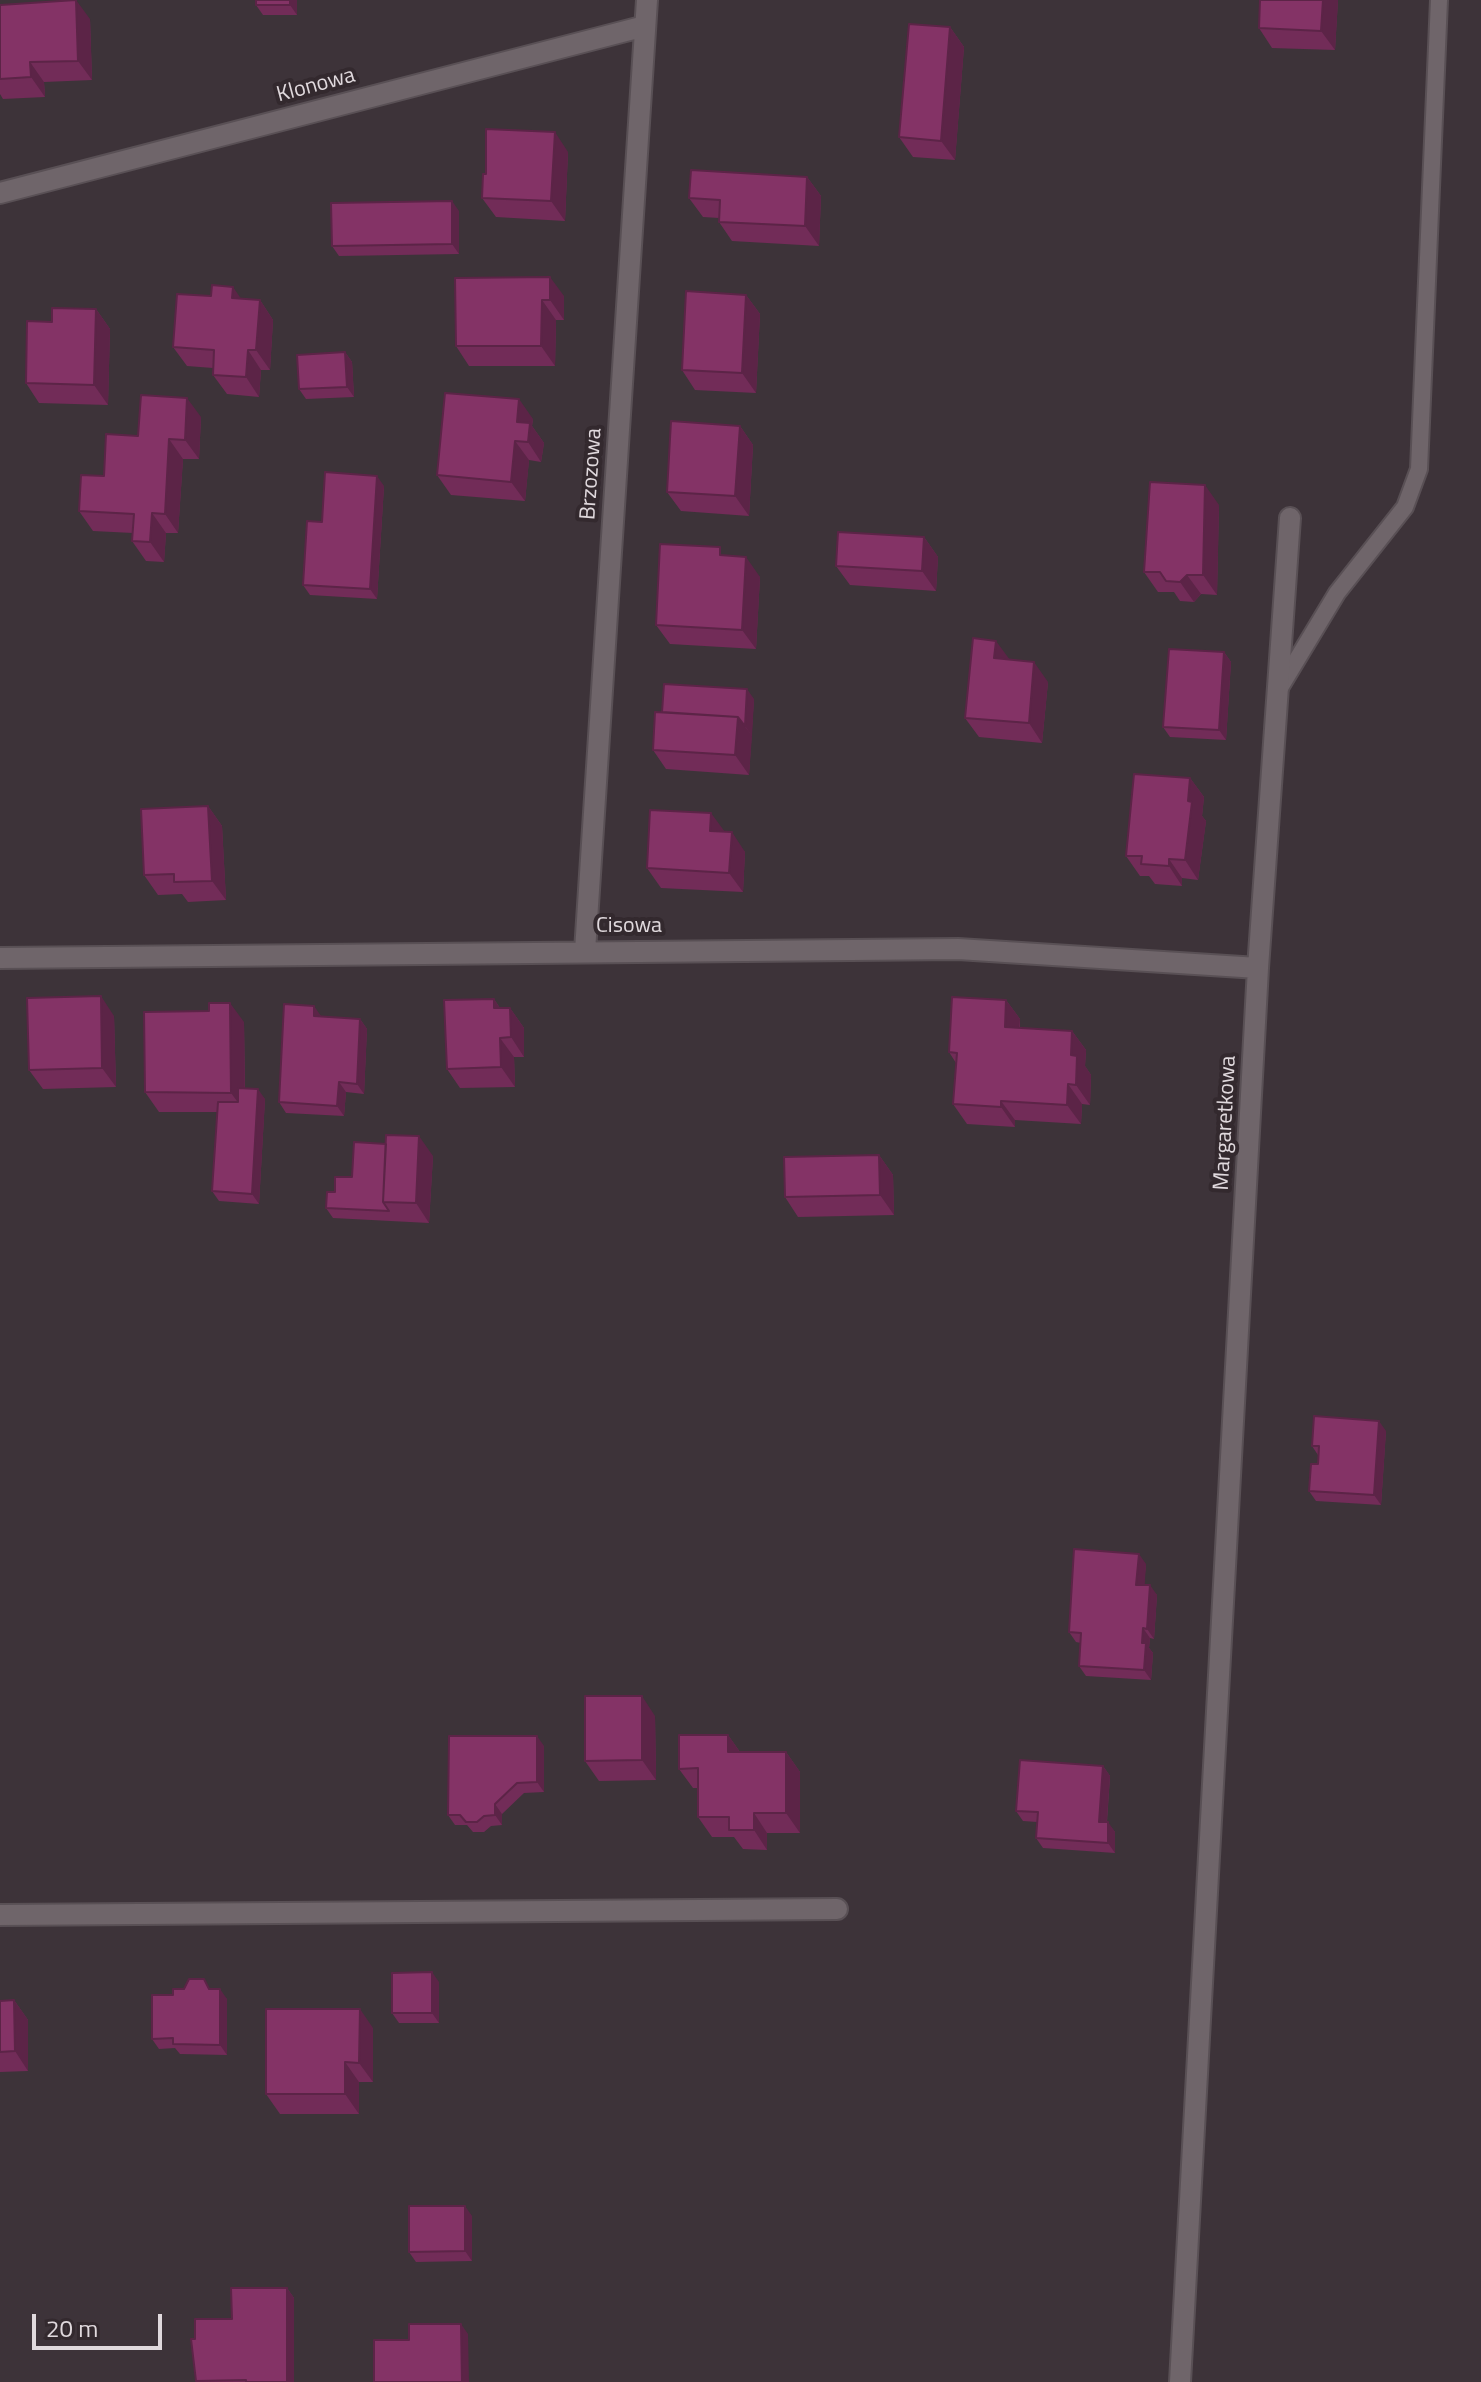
<!DOCTYPE html>
<style>
body{margin:0}
#map{position:relative;width:1481px;height:2382px;overflow:hidden;background:#3d3339;font-family:"Titillium Web",sans-serif}
canvas{display:block}
.scale{position:absolute;left:32px;top:2314px;width:130px;height:36px;box-sizing:border-box;border:4px solid #e0d9dd;border-top:0;padding-left:10px;font-size:24px;line-height:28px;white-space:nowrap;color:#e0d9dd;-webkit-text-stroke:6px #33292e;paint-order:stroke}
</style>
<div id="map">
<canvas width="1481" height="2382"></canvas>
<div class="scale">20 m</div>
</div>
<script>
const g = document.querySelector('canvas').getContext('2d');
g.lineJoin = 'round';
function stroke(path, color, width, dash) { g.strokeStyle = color; g.lineWidth = width; g.lineCap = dash ? 'butt' : 'round'; g.setLineDash(dash || []); g.stroke(path); }
function paint(path, color) { g.fillStyle = color; g.fill(path, 'evenodd'); }
function drawText(font, color, halo, rows, align = 'center') {
  g.font = font + ' "Titillium Web",sans-serif'; g.lineWidth = 8; g.setLineDash([]); g.textBaseline = 'middle'; g.strokeStyle = halo; g.fillStyle = color; for (const [text, x, y, turn = 0] of rows) {
    g.save(); g.translate(x, y); g.rotate((+turn || 0) * Math.PI / 180); g.textAlign = isNaN(turn) ? turn : align; if (halo) g.strokeText(text, 0, 0); g.fillText(text, 0, 0); g.restore();
  }
}
const service = new Path2D(`
 M1278 691 1337 593 1405 507 1419 469 1439 0`);
const minor = new Path2D(`
 M0 193 645 26
 M585 951 647 0
 M0 958 958 949 1258 968
 M0 1915 837 1909
 M1180 2382 1258 968 1290 518`);
stroke(service, '#595055', 20);
stroke(minor, '#595055', 24);
stroke(service, '#6f656a', 16);
stroke(minor, '#6f656a', 20);
paint(new Path2D(`
 M297 0V15H263L256 5Z
 M1338 0 1335 50 1272 48 1259 28Z
 M0 5 90 19 92 80 44 82 45 97 3 99 0 94Z
 M950 27 964 47 955 160 913 157 899 137Z
 M568 152 565 221 496 217 482 198Z
 M807 177 821 196 819 246 732 241 719 222V218L703 217 689 198Z
 M459 211V254L339 256 332 246Z
 M455 278 564 296V320H556L555 366H469L456 346Z
 M746 295 760 314 756 393 695 390 682 370Z
 M241 299 260 300 273 320 270 370H261L259 397 227 394 213 375V368L187 366 173 347Z
 M96 309 110 329 108 405 39 403 26 383 52 322Z
 M345 352 352 362 354 397 306 399 299 389Z
 M201 417 199 459H183L178 533H166L164 562 146 561 132 541 133 533 93 531 79 511 104 476 138 436Z
 M533 419 532 426 544 443 541 462 529 460 525 501 451 495 437 475Z
 M740 426 753 445 749 516 681 511 667 492Z
 M384 486 377 599 310 595 303 585 322 522Z
 M1219 505 1217 595 1201 594 1194 602 1180 601 1174 592H1158L1144 572Z
 M924 537 938 557 936 591 850 585 836 566Z
 M726 556 760 577 756 649 670 644 656 625Z
 M1224 652 1231 662 1226 740 1170 737 1163 727Z
 M1048 682 1042 743 979 737 965 718Z
 M754 699 749 775 666 769 653 750 662 712Z
 M1190 778 1204 797 1202 816 1206 821 1198 880 1182 878V886L1155 884 1149 876H1140L1126 856Z
 M208 806 222 826 226 900 188 902 182 894 158 895 144 875Z
 M724 832 745 852 743 892 661 888 647 868Z
 M494 999 500 1008H510L524 1028V1057H514L515 1087 460 1088 447 1069Z
 M1006 1000 1020 1019V1028L1072 1031 1086 1050 1085 1066 1091 1075 1090 1105 1082 1104 1081 1124 1015 1120V1127L967 1124 953 1104 956 1063 949 1052Z
 M114 1016 116 1087 43 1089 29 1070Z
 M321 1016 360 1019 367 1029 364 1094 346 1092 344 1116 286 1113 279 1102Z
 M244 1022 245 1088 265 1099 259 1204 219 1201 212 1191 217 1112H159L145 1092Z
 M879 1155 893 1175 894 1215 798 1217 785 1197Z
 M433 1156 429 1223 333 1218 326 1208 335 1192 352 1177Z
 M1386 1431 1381 1505 1316 1501 1309 1491 1318 1464V1455L1312 1446Z
 M1146 1564 1144 1585 1157 1595 1154 1639 1150 1638 1149 1648 1153 1653 1151 1680 1086 1676 1079 1666 1081 1643 1076 1642 1069 1632Z
 M655 1716 656 1780 599 1781 585 1761Z
 M728 1735 740 1752H786L800 1772V1833H767V1850L743 1849 734 1837H712L698 1817V1788H693L679 1769Z
 M544 1746V1792L524 1793 502 1814V1825L491 1826 484 1832H473L467 1825H455L448 1815Z
 M1103 1766 1110 1776 1107 1822 1115 1832V1853L1043 1848 1036 1838 1037 1822 1023 1821 1016 1811Z
 M439 1982V2023H399L392 2013Z
 M211 1989 227 1999V2055L180 2054 175 2048 159 2049 152 2039 173 1995Z
 M14 2000 28 2020V2071L0 2072V2001Z
 M373 2028V2082H359V2114H280L266 2094Z
 M472 2216V2261L416 2262 409 2252Z
 M287 2288 294 2298V2382H197L195 2339Z`), '#722c58');
paint(new Path2D(`
 M76 0 90 19 92 80 78 61Z
 M290 0H297V15L290 5Z
 M1323 0H1338L1335 50 1321 31Z
 M950 27 964 47 955 160 941 141Z
 M30 62 44 82 45 97 31 77Z
 M555 132 568 152 565 221 551 201Z
 M807 177 821 196 819 246 805 226Z
 M452 201 459 211V254L452 244Z
 M550 277 564 296V320L550 300Z
 M233 287 246 306 232 298Z
 M746 295 760 314 756 393 742 373Z
 M260 300 273 320 270 370 256 350Z
 M542 300 556 320 555 366 541 346Z
 M96 309 110 329 108 405 94 385Z
 M248 350 261 370 259 397 246 377Z
 M345 352 352 362 354 397 347 387Z
 M187 398 201 417 199 459 185 440Z
 M519 399 533 419 532 426 544 443 541 462 528 442 517 422Z
 M740 426 753 445 749 516 735 496Z
 M169 439 183 459 178 533 165 514Z
 M515 441 529 460 525 501 511 482Z
 M377 476 384 486 377 599 370 589Z
 M1205 485 1219 505 1217 595 1203 575Z
 M152 513 166 533 164 562 150 542Z
 M924 537 938 557 936 591 922 571Z
 M746 557 760 577 756 649 742 630Z
 M1187 575 1201 594 1194 602 1180 582Z
 M996 641 1010 660 994 658Z
 M1224 652 1231 662 1226 740 1219 730Z
 M1034 662 1048 682 1042 743 1029 723Z
 M747 689 754 699 752 736 745 726Z
 M738 717 752 736 749 775 735 755Z
 M1190 778 1204 797 1202 816 1206 821 1198 880 1185 860Z
 M208 806 222 826 226 900 212 881Z
 M711 813 725 832 710 831Z
 M732 832 745 852 743 892 729 873Z
 M1169 859 1182 878V886L1169 866Z
 M101 996 114 1016 116 1087 102 1068Z
 M494 999 507 1019 494 1008Z
 M1006 1000 1020 1019 1018 1046 1005 1027Z
 M230 1003 244 1022 245 1112 231 1093Z
 M314 1006 321 1016H314Z
 M510 1008 524 1028V1057L511 1037Z
 M360 1019 367 1029 364 1094 357 1084Z
 M1072 1031 1086 1050 1085 1066 1091 1075 1090 1105 1076 1085 1071 1055Z
 M500 1038 514 1057 515 1087 501 1067Z
 M339 1082 346 1092 344 1116 337 1106Z
 M1068 1084 1082 1104 1081 1124 1067 1105Z
 M258 1089 265 1099 259 1204 252 1194Z
 M1001 1101 1015 1120V1127L1001 1107Z
 M419 1136 433 1156 429 1223 416 1203Z
 M879 1155 893 1175 894 1215 880 1195Z
 M1379 1421 1386 1431 1381 1505 1374 1495Z
 M1139 1554 1146 1564 1144 1595 1136 1585Z
 M1150 1585 1157 1595 1154 1639 1147 1629Z
 M1143 1628 1150 1638 1149 1648 1153 1653 1151 1680 1144 1670 1142 1643Z
 M642 1696 655 1716 656 1780 642 1760Z
 M728 1735 742 1755 728 1752Z
 M537 1736 544 1746V1792L537 1782Z
 M786 1752 800 1772V1833L786 1813Z
 M1103 1766 1110 1776 1106 1832 1099 1822Z
 M495 1804 502 1814V1825L495 1815Z
 M754 1813 767 1833V1850L754 1830Z
 M1108 1822 1115 1832V1853L1108 1843Z
 M432 1972 439 1982V2023L432 2013Z
 M220 1989 227 1999V2055L220 2045Z
 M14 2000 28 2020V2071L15 2051Z
 M360 2009 373 2028V2082L359 2063Z
 M345 2062 359 2082V2114L345 2094Z
 M465 2206 472 2216V2261L465 2251Z
 M287 2288 294 2298V2382H287Z
 M461 2324 468 2334 469 2382H462Z`), '#5c2447');
const building = new Path2D(`
 M76 0 78 61 30 62 31 77 0 79V5Z
 M256 0H290V5H256Z
 M1260 0H1323L1321 31 1259 28Z
 M909 24 950 27 941 141 899 137Z
 M486 129 555 132 551 201 482 198 483 174H486Z
 M691 170 807 177 805 226 719 222 720 200 689 198Z
 M452 201V244L332 246 331 203Z
 M550 277V300H542L541 346H456L455 278Z
 M212 285 233 287 232 298 260 300 256 350H248L246 377 213 375 214 350 173 347 177 294 211 296Z
 M686 291 746 295 742 373 682 370Z
 M52 308 96 309 94 385 26 383 27 321 52 322Z
 M345 352 347 387 299 389 297 355Z
 M445 393 519 399 517 422 530 423 528 442 515 441 511 482 437 475Z
 M141 395 187 398 185 440 169 439 165 514 152 513 150 542 132 541 134 514 79 511 81 475 104 476 106 434 138 436Z
 M671 421 740 426 735 496 667 492Z
 M325 472 377 476 370 589 303 585 307 521 322 522Z
 M1150 482 1205 485 1203 575H1187L1180 582 1166 581 1160 572H1144Z
 M838 532 924 537 922 571 836 566Z
 M660 544 720 547V555L746 557 742 630 656 625Z
 M973 638 996 641 994 658 1034 662 1029 723 965 718Z
 M1169 649 1224 652 1219 730 1163 727Z
 M664 684 747 689 745 726 738 717 662 712Z
 M655 712 738 717 735 755 653 750Z
 M1134 774 1190 778 1188 801 1192 802 1185 860 1169 859V866L1141 864 1142 856H1126Z
 M208 806 212 881 174 882V874L144 875 141 809Z
 M650 810 711 813 710 831 732 832 729 873 647 868Z
 M101 996 102 1068 29 1070 27 998Z
 M952 997 1006 1000 1005 1027 1072 1031 1071 1055 1077 1056 1076 1085 1068 1084 1067 1105 1001 1101V1107L953 1104 957 1053 949 1052Z
 M494 999V1008H510L511 1037 500 1038 501 1067 447 1069 444 1000Z
 M209 1003H230L231 1093 145 1092 144 1012 209 1011Z
 M284 1004 314 1006V1016L360 1019 357 1084 339 1082 337 1106 279 1102Z
 M238 1088 258 1089 252 1194 212 1191 218 1102H238Z
 M386 1135 419 1136 416 1203 383 1202Z
 M354 1142 386 1144 383 1202 389 1211 326 1208 327 1192H335V1177H352Z
 M879 1155 880 1195 785 1197 784 1157Z
 M1314 1416 1379 1421 1374 1495 1309 1491 1311 1464H1318L1319 1446H1312Z
 M1074 1549 1139 1554 1136 1585H1150L1147 1629 1143 1628 1142 1643H1146L1144 1670 1079 1666 1081 1633 1069 1632Z
 M585 1696H642V1760L585 1761Z
 M679 1735H728V1752H786V1813H754V1830H729V1817H698V1768L679 1769Z
 M449 1736H537V1782L517 1783 495 1804V1815L484 1816 477 1822H466L460 1815H448Z
 M1020 1760 1103 1766 1099 1822H1108V1843L1036 1838 1038 1812 1016 1811Z
 M432 1972V2013H392V1973Z
 M189 1979H204L209 1989H220V2045L173 2044V2038L152 2039V1995H173V1989H184Z
 M14 2000 15 2051 0 2052V2001Z
 M266 2009H360L359 2063 345 2062V2094H266Z
 M409 2206H465V2251L409 2252Z
 M231 2288H287V2382H246V2380L196 2381 191 2339H195V2319H232Z
 M409 2324H461L462 2382H374V2340H409Z`);
paint(building, '#843366');
stroke(building, '#5c2447', 2);
drawText('22px', '#e0d9dd', '#33292e', [
 ["Klonowa",316,86,-15],
 ["Brzozowa",592,474,-86],
 ["Cisowa",629,927],
 ["Margaretkowa",1226,1123,-87]
]);
</script>
